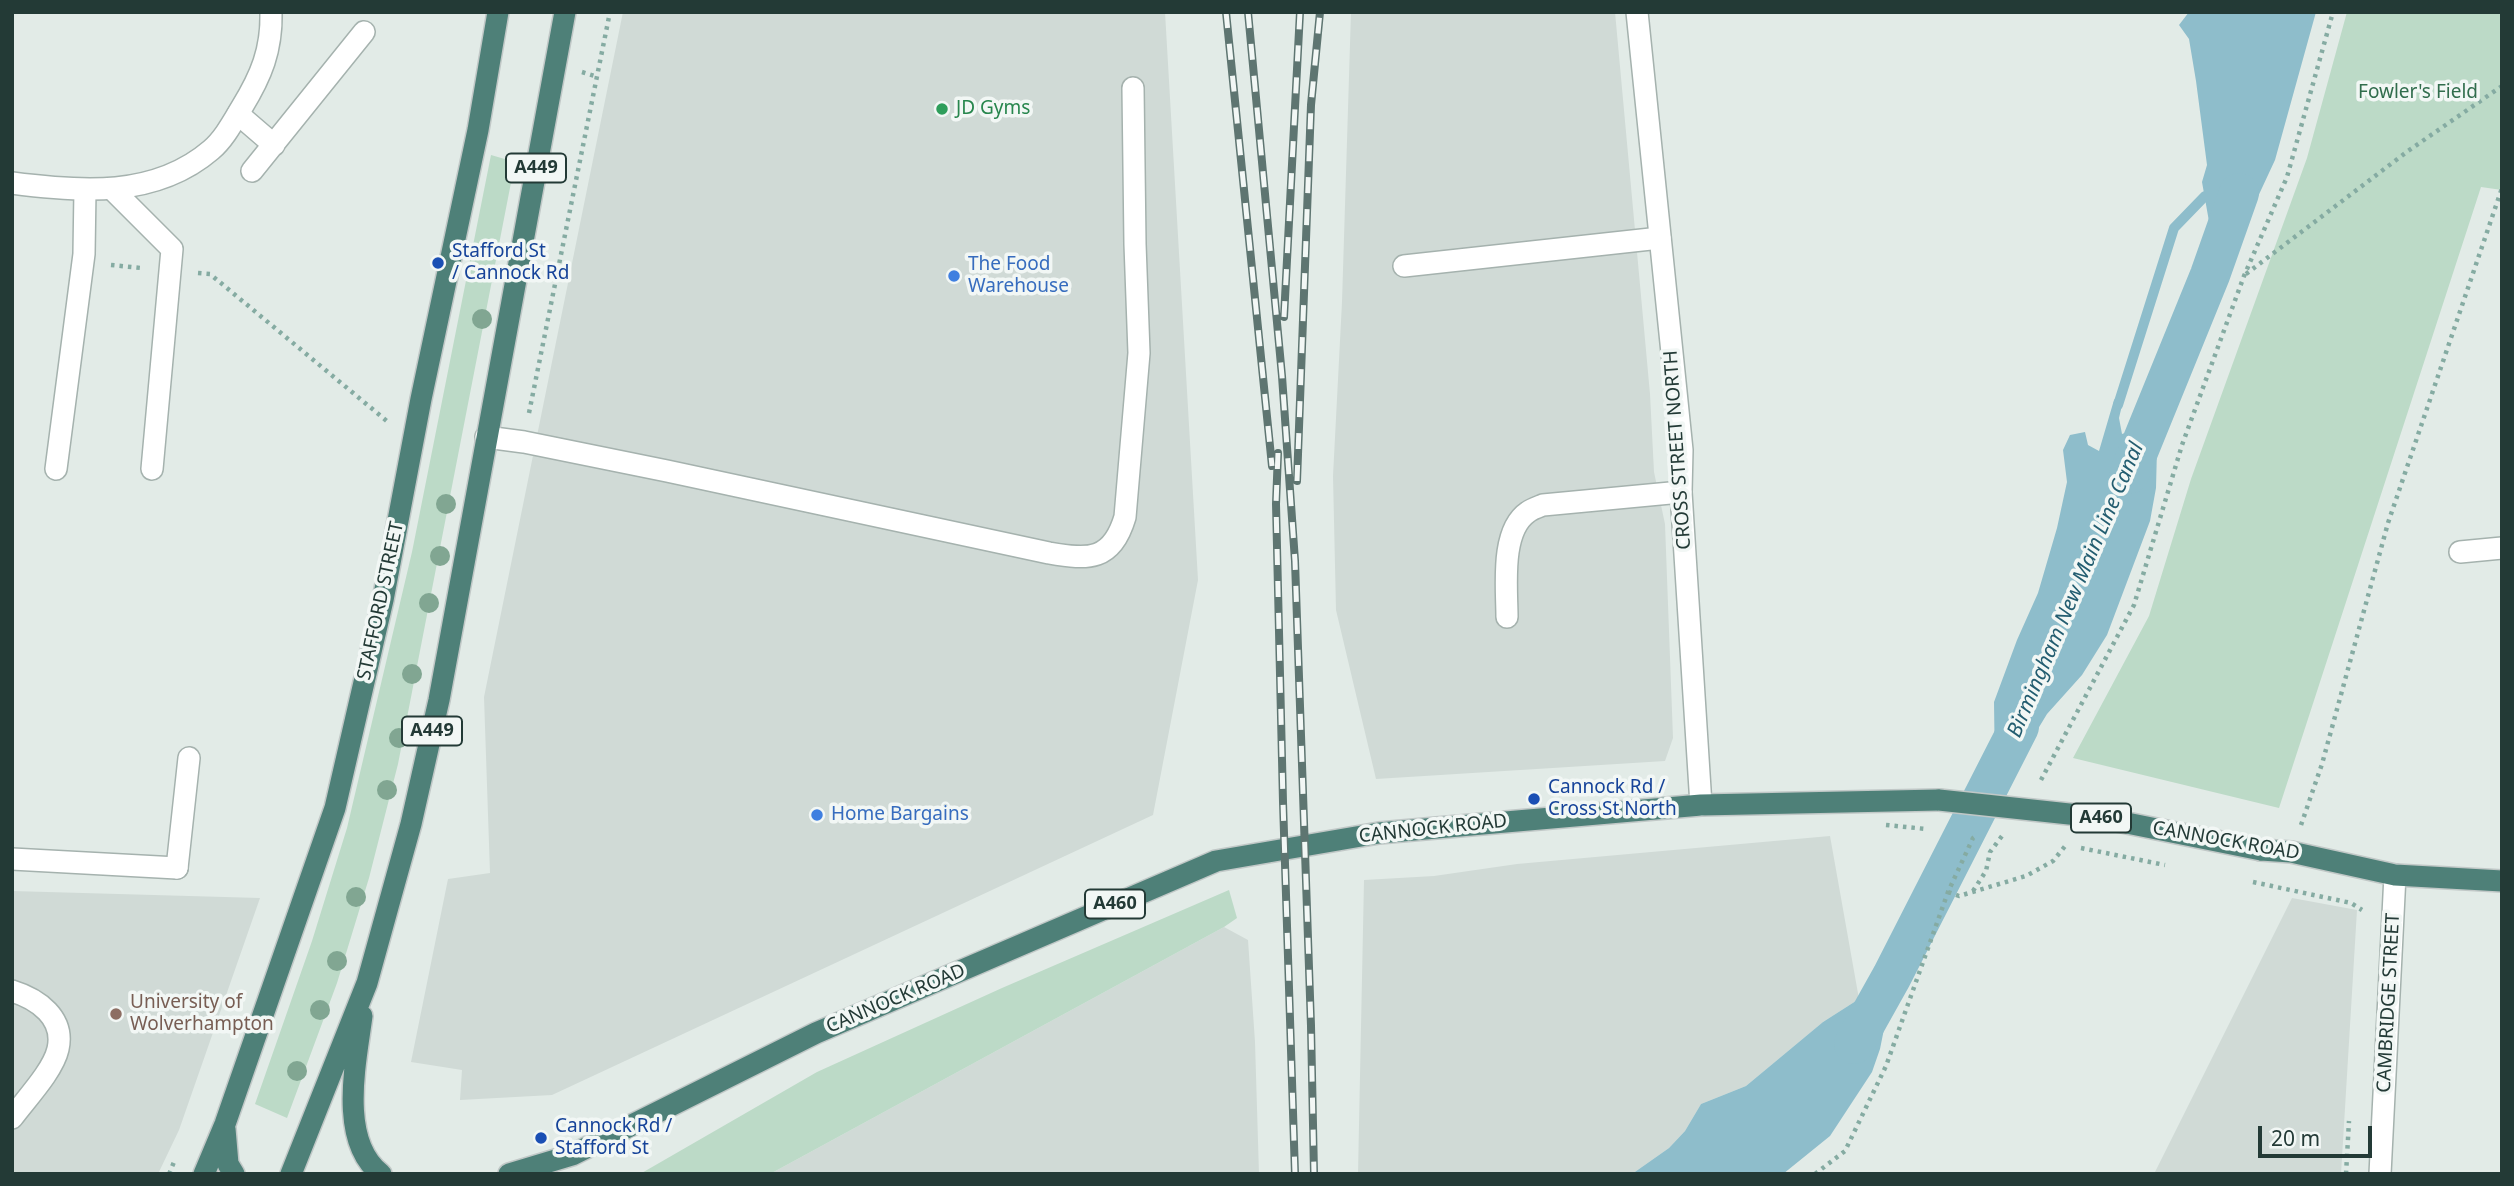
<!DOCTYPE html>
<style>
body{margin:0}
#map{position:relative;width:2514px;height:1186px;overflow:hidden;background:#e2ebe7;font-family:"Noto Sans",sans-serif}
canvas{display:block}
.frame{position:absolute;inset:0;border:14px solid #233a36;pointer-events:none}
.scale{position:absolute;left:2258px;top:1126px;width:114px;height:32px;box-sizing:border-box;border:4px solid #233a36;border-top:0;padding-left:9px;font-size:21px;line-height:24px;white-space:nowrap;color:#233a36;-webkit-text-stroke:5px #f2f7f5;paint-order:stroke}
</style>
<div id="map">
<canvas width="2514" height="1186"></canvas>
<div class="frame"></div>
<div class="scale">20 m</div>
</div>
<script>
const g = document.querySelector('canvas').getContext('2d');
g.lineJoin = 'round';
function paint(path, color) { g.fillStyle = color; g.fill(path, 'evenodd'); }
function stroke(path, color, width, dash) { g.strokeStyle = color; g.lineWidth = width; g.lineCap = dash ? 'butt' : 'round'; g.setLineDash(dash || []); g.stroke(path); }
function drawText(font, color, halo, rows, align = 'center') {
  g.font = font + ' "Noto Sans",sans-serif'; g.lineWidth = 7; g.setLineDash([]); g.textBaseline = 'middle'; g.strokeStyle = halo; g.fillStyle = color; for (const [text, x, y, turn = 0] of rows) {
    g.save(); g.translate(x, y); g.rotate((+turn || 0) * Math.PI / 180); g.textAlign = isNaN(turn) ? turn : align; if (halo) g.strokeText(text, 0, 0); g.fillText(text, 0, 0); g.restore();
  }
}
paint(new Path2D(`
 M623 12H1165L1198 580 1153 815 552 1095 460 1100 462 1070 411 1062 448 879 490 873 484 697Z
 M1351 12H1615L1650 394 1654 472 1665 524 1673 738 1665 761 1376 779 1336 610 1333 476 1342 302Z
 M1830 836 1859 999 1823 1022 1746 1086 1701 1104 1685 1131 1669 1148 1632 1174H1358L1364 880 1434 876 1517 864Z
 M12 891 260 898 179 1130 158 1174H12Z
 M2292 898 2357 910 2341 1174H2154Z
 M1224 927 1248 940 1255 1042 1259 1174H770Z`), '#d0dad6');
paint(new Path2D(`
 M2347 12H2502V190L2481 187 2279 808 2073 758 2149 616 2191 479 2307 158Z
 M491 155 515 162 398 764 369 878 337 983 287 1118 255 1104 312 941 347 828 412 552Z
 M1229 890 1237 918 1224 927 770 1174H640L817 1072 1002 988Z`), '#bcdac7');
paint(new Path2D(`
 M2189 12H2316L2275 160 2255 203 2221 244H2213L2202 182 2207 165 2196 81 2189 39 2179 25Z
 M2127 384 2119 418 2122 434 2150 424 2157 449 2156 488 2150 521 2107 635 2082 675 2047 714 2024 752 1995 775 1994 702 2017 640 2038 593 2057 528 2067 482 2063 450 2070 435 2085 432 2088 445 2099 451 2114 400Z
 M1880 996 1886 1019 1880 1049 1872 1072 1830 1136 1783 1174H1632L1669 1148 1685 1131 1701 1104 1746 1086 1823 1022 1859 999Z`), '#8ebdcb');
stroke(new Path2D(`
 M2118 405 2174 228 2205 196H2218`), '#8ebdcb', 10);
stroke(new Path2D(`
 M2129 474 2210 275 2239 193
 M1854 1044 1892 976 2019 727`), '#8ebdcb', 40);
const service = new Path2D(`
 M238 114 274 145
 M252 171 364 32
 M112 189 172 249 152 469
 M1404 266 1660 238
 M486 437 524 442 667 471 1049 553C1089 560 1112 561 1125 517L1139 353 1135 244 1133 88
 M56 469 84 254 85 190
 M1507 617C1507 588 1500 531 1528 512 1532 509 1538 507 1543 505L1681 492
 M177 868 189 758
 M12 991C38 999 65 1018 58 1049 53 1071 26 1099 12 1118`);
const minor = new Path2D(`
 M1637 12 1682 450 1681 492 1701 805
 M12 183C80 192 155 198 211 150 224 139 233 122 242 107 261 76 272 50 271 12
 M2460 552 2502 548
 M12 859 177 868
 M2380 1174 2395 875`);
const trunk = new Path2D(`
 M2261 850 2291 852 2395 875 2502 881
 M362 1016C356 1062 338 1141 381 1174
 M225 1129 228 1164 234 1174
 M204 1174 225 1124 335 808 383 600 421 399 478 130 498 12
 M291 1174 367 983 411 824 439 700 565 12
 M509 1174 572 1155 816 1033 1216 861 1379 833 1701 805 1939 800`);
stroke(service, '#a5b2ae', 24);
stroke(minor, '#a5b2ae', 24);
stroke(trunk, '#c1c8c7', 24);
stroke(new Path2D(`
 M582 72 598 77
 M111 265 141 268
 M198 273 210 274 388 422
 M2246 274 2408 151 2502 86
 M529 413 610 12
 M2041 780 2134 605 2182 445 2244 276 2287 177 2333 12
 M2301 825 2322 764 2388 523 2502 188
 M2253 882 2351 903 2362 910
 M1973 891 1986 871 1990 852 2002 836
 M1948 892 1959 896 2026 876 2053 861 2066 845
 M169 1174 174 1162
 M1815 1174 1845 1151 1886 1066 1948 892 1973 838 1977 835
 M2346 1174 2349 1121`), '#85aba2', 4.5, [3.5, 5]);
stroke(service, '#fff', 21);
stroke(minor, '#fff', 21);
stroke(trunk, '#4e8078', 21);
const rail = new Path2D(`
 M1226 12 1272 466
 M1248 12 1282 376 1295 561 1311 1026 1314 1174
 M1284 317 1300 12
 M1278 453 1276 504 1283 802 1295 1174
 M1297 481 1311 105 1320 12`);
stroke(rail, '#5e7571', 8);
stroke(rail, '#f2f7f5', 5, [16]);
const trunkBridge = new Path2D(`
 M1939 800 2097 817 2261 850`);
stroke(trunkBridge, '#c1c8c7', 24, []);
stroke(new Path2D(`
 M1886 825 1926 829
 M2081 848 2165 865`), '#85aba2', 4.5, [3.5, 5]);
stroke(trunkBridge, '#4e8078', 21);
g.fillStyle = '#81a692';
for (const [x, y] of [
 [482,319],
 [446,504],
 [440,556],
 [429,603],
 [412,674],
 [399,738],
 [387,790],
 [356,897],
 [337,961],
 [320,1010],
 [297,1071]
]) { g.beginPath(); g.arc(x, y, 10, 0, 2 * Math.PI); g.fill(); }
for (const [x, y, r, color] of [
 [942,109,7,"#2e9e5b"],
 [438,263,7,"#1a4fb4"],
 [954,276,7,"#3f7fe0"],
 [1534,799,7,"#1a4fb4"],
 [817,815,7,"#3f7fe0"],
 [116,1014,7,"#8d6e63"],
 [541,1138,7,"#1a4fb4"]
]) { const dot = new Path2D(); dot.arc(x, y, r, 0, 2 * Math.PI); g.fillStyle = color; g.fill(dot); stroke(dot, '#f2f7f5', 2.5); }
for (const [x, y, w] of [
 [536,168,60],
 [432,731,60],
 [2101,818,60],
 [1115,904,60]
]) { const box = new Path2D(); box.roundRect(x - w / 2, y - 14.5, w, 29, 5); g.fillStyle = '#f2f7f5'; g.fill(box); stroke(box, '#233a36', 2); }
drawText('bold 18px', '#233a36', null, [
 ["A449",536,168],
 ["A449",432,731],
 ["A460",2101,818],
 ["A460",1115,904]
]);
drawText('19px', '#316d4d', '#f2f7f5', [
 ["Fowler's Field",2418,93]
]);
drawText('19px', '#27864d', '#f2f7f5', [
 ["JD Gyms",956,109]
], 'left');
drawText('19px', '#164399', '#f2f7f5', [
 ["Stafford St",452,252],
 ["/ Cannock Rd",452,274],
 ["Cannock Rd /",1548,788],
 ["Cross St North",1548,810],
 ["Cannock Rd /",555,1127],
 ["Stafford St",555,1149]
], 'left');
drawText('19px', '#366cbe', '#f2f7f5', [
 ["The Food",968,265],
 ["Warehouse",968,287],
 ["Home Bargains",831,815]
], 'left');
drawText('19px', '#233a36', '#f2f7f5', [
 ["CROSS STREET NORTH",1678,450,-94],
 ["STAFFORD STREET",381,601,-78],
 ["CANNOCK ROAD",1433,829,-6],
 ["CANNOCK ROAD",2226,841,10],
 ["CANNOCK ROAD",896,999,-23],
 ["CAMBRIDGE STREET",2389,1003,-87]
]);
drawText('19px', '#785e54', '#f2f7f5', [
 ["University of",130,1003],
 ["Wolverhampton",130,1025]
], 'left');
drawText('italic 21px', '#235d70', '#f2f7f5', [
 ["Birmingham New Main Line Canal",2076,590,-67]
]);
</script>
